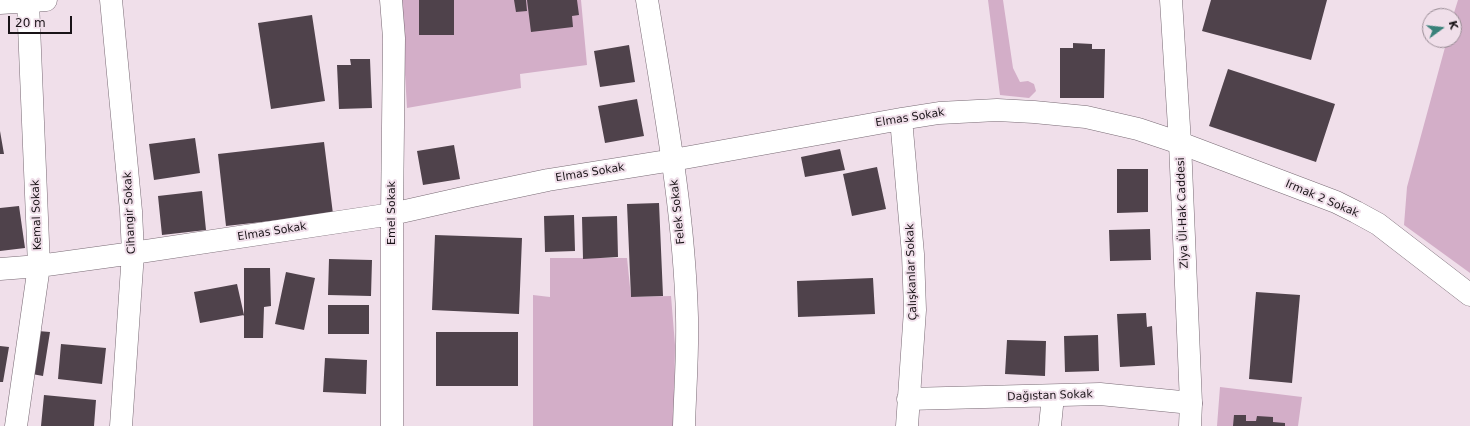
<!DOCTYPE html>
<meta charset="utf-8">
<style>
body{margin:0}
#map{position:relative;width:1470px;height:426px;overflow:hidden;background:#f0dfea;font-family:"DejaVu Sans",sans-serif}
canvas{display:block}
.north{position:absolute;left:1422px;top:8px;width:40px;height:40px;box-sizing:border-box;background:#f0dfea;border:1px solid #9a8d96;border-radius:50%;rotate:75deg;font-size:11px;font-weight:700;line-height:16px;text-align:center;color:#191317}
.north::after{content:'';display:block;margin:auto;width:14px;height:18px;background:#39817a;clip-path:polygon(50% 0,100% 100%,50% 72%,0 100%)}
.scale{position:absolute;left:8px;top:16px;width:64px;height:18px;box-sizing:border-box;border:2px solid #191317;border-top:0;padding-left:5px;font-size:12px;line-height:14px;white-space:nowrap;color:#191317;-webkit-text-stroke:3px #f0dfea;paint-order:stroke}
</style>
<div id="map">
<canvas width="1470" height="426"></canvas>
<div class="north">K</div>
<div class="scale">20 m</div>
</div>
<script>
const g = document.querySelector('canvas').getContext('2d');
g.lineJoin = 'round';
function paint(path, color) { g.fillStyle = color; g.fill(path, 'evenodd'); }
function stroke(path, color, width, dash) { g.strokeStyle = color; g.lineWidth = width; g.lineCap = dash ? 'butt' : 'round'; g.setLineDash(dash || []); g.stroke(path); }
function drawText(font, color, halo, rows, align = 'center') {
  g.font = font + ' "DejaVu Sans",sans-serif'; g.lineWidth = 4; g.setLineDash([]); g.textBaseline = 'middle'; g.strokeStyle = halo; g.fillStyle = color; for (const [text, x, y, turn = 0] of rows) {
    g.save(); g.translate(x, y); g.rotate((+turn || 0) * Math.PI / 180); g.textAlign = isNaN(turn) ? turn : align; if (halo) g.strokeText(text, 0, 0); g.fillText(text, 0, 0); g.restore();
  }
}
paint(new Path2D(`
 M402 0H581L587 65 520 74 521 88 407 108 401 7Z
 M988 0H1003L1013 68 1020 82 1028 81 1034 84 1036 91 1029 98 1000 95Z
 M1458 0H1470V273L1404 225 1407 187 1447 40H1454L1453 16Z
 M550 258H627L631 297 671 296 675 345 674 426H533V295L550 297Z
 M1220 387 1302 397 1298 426H1217Z`), '#d3aec8');
paint(new Path2D(`
 M419 0H454V35H419Z
 M514 0H526L527 11 516 12Z
 M527 0H577L579 15 572 16 573 27 531 32Z
 M1211 0H1327L1311 60 1202 31Z
 M312 15 325 101 271 109 258 23Z
 M1073 43 1092 44V49H1105L1104 98H1060V48H1073Z
 M629 45 635 82 600 87 594 51Z
 M350 59H370L372 108 339 109 337 65H351Z
 M1228 69 1335 104 1316 162 1209 126Z
 M637 99 644 136 605 143 598 106Z
 M0 131 4 154H0Z
 M195 138 200 173 154 180 149 144Z
 M324 142 333 214 226 226 218 154Z
 M454 145 460 179 423 185 417 151Z
 M840 149 845 170 805 177 801 157Z
 M877 167 886 209 852 216 843 174Z
 M1117 169H1148V212L1117 213Z
 M202 191 206 230 162 235 158 196Z
 M659 203 663 296 631 297 627 204Z
 M19 206 25 248 0 251V208Z
 M574 215 575 251 545 252 544 216Z
 M617 216 618 257 583 259 582 217Z
 M1150 229 1151 260 1110 261 1109 230Z
 M435 235 522 238 519 314 432 310Z
 M329 259 372 260 371 296 328 295Z
 M244 268H270L271 306 264 307 263 338H244Z
 M286 272 315 278 304 330 275 324Z
 M873 278 875 314 798 317 797 281Z
 M237 284 244 315 200 323 194 292Z
 M1256 292 1300 295 1292 383 1249 379Z
 M328 305H369V334H328Z
 M1146 313 1147 327 1152 326 1155 365 1120 367 1117 314Z
 M38 331 50 332 43 376 32 374Z
 M436 332H518V386H436Z
 M1098 335 1099 371 1065 372 1064 336Z
 M1007 340 1046 341 1045 376 1005 374Z
 M61 344 106 348 102 384 58 379Z
 M0 346 9 347 3 382H0Z
 M325 358 367 360 366 394 323 392Z
 M44 395 96 400 94 426H41Z
 M1234 415H1246V421H1256L1257 416 1273 417V422L1285 423V426H1233Z`), '#4f424b');
const street = new Path2D(`
 M111 0 131 211 133 253 121 426
 M391 0 394 38 392 214V426
 M647 0C664 105 684 210 687 317 688 353 685 390 684 426
 M0 3 46 0
 M901 119 913 254 915 310 907 426
 M0 269 39 266 133 253 392 214 472 196 548 180 673 160 901 119 939 113 997 110 1034 112 1086 117 1138 129 1180 143 1336 202 1356 212 1378 224 1470 295
 M908 399 1100 394 1191 403
 M16 426 39 266 28 2
 M1050 426 1053 396`);
const secondary = new Path2D(`
 M1171 0 1180 143 1191 403 1190 426`);
stroke(street, '#796b75', 23);
stroke(secondary, '#796b75', 23);
stroke(street, '#fff', 22);
stroke(secondary, '#fff', 22);
drawText('11px', '#191317', '#f0dfea', [
 ["Elmas Sokak",910,118,-9],
 ["Elmas Sokak",590,173,-9],
 ["Irmak 2 Sokak",1322,199,23],
 ["Felek Sokak",678,212,-96],
 ["Cihangir Sokak",130,213,-93],
 ["Emel Sokak",392,213,-90],
 ["Ziya Ül-Hak Caddesi",1183,213,-92],
 ["Kemal Sokak",37,215,-92],
 ["Elmas Sokak",272,232,-9],
 ["Çalışkanlar Sokak",912,272,-92],
 ["Dağıstan Sokak",1050,396,-2]
]);
</script>
